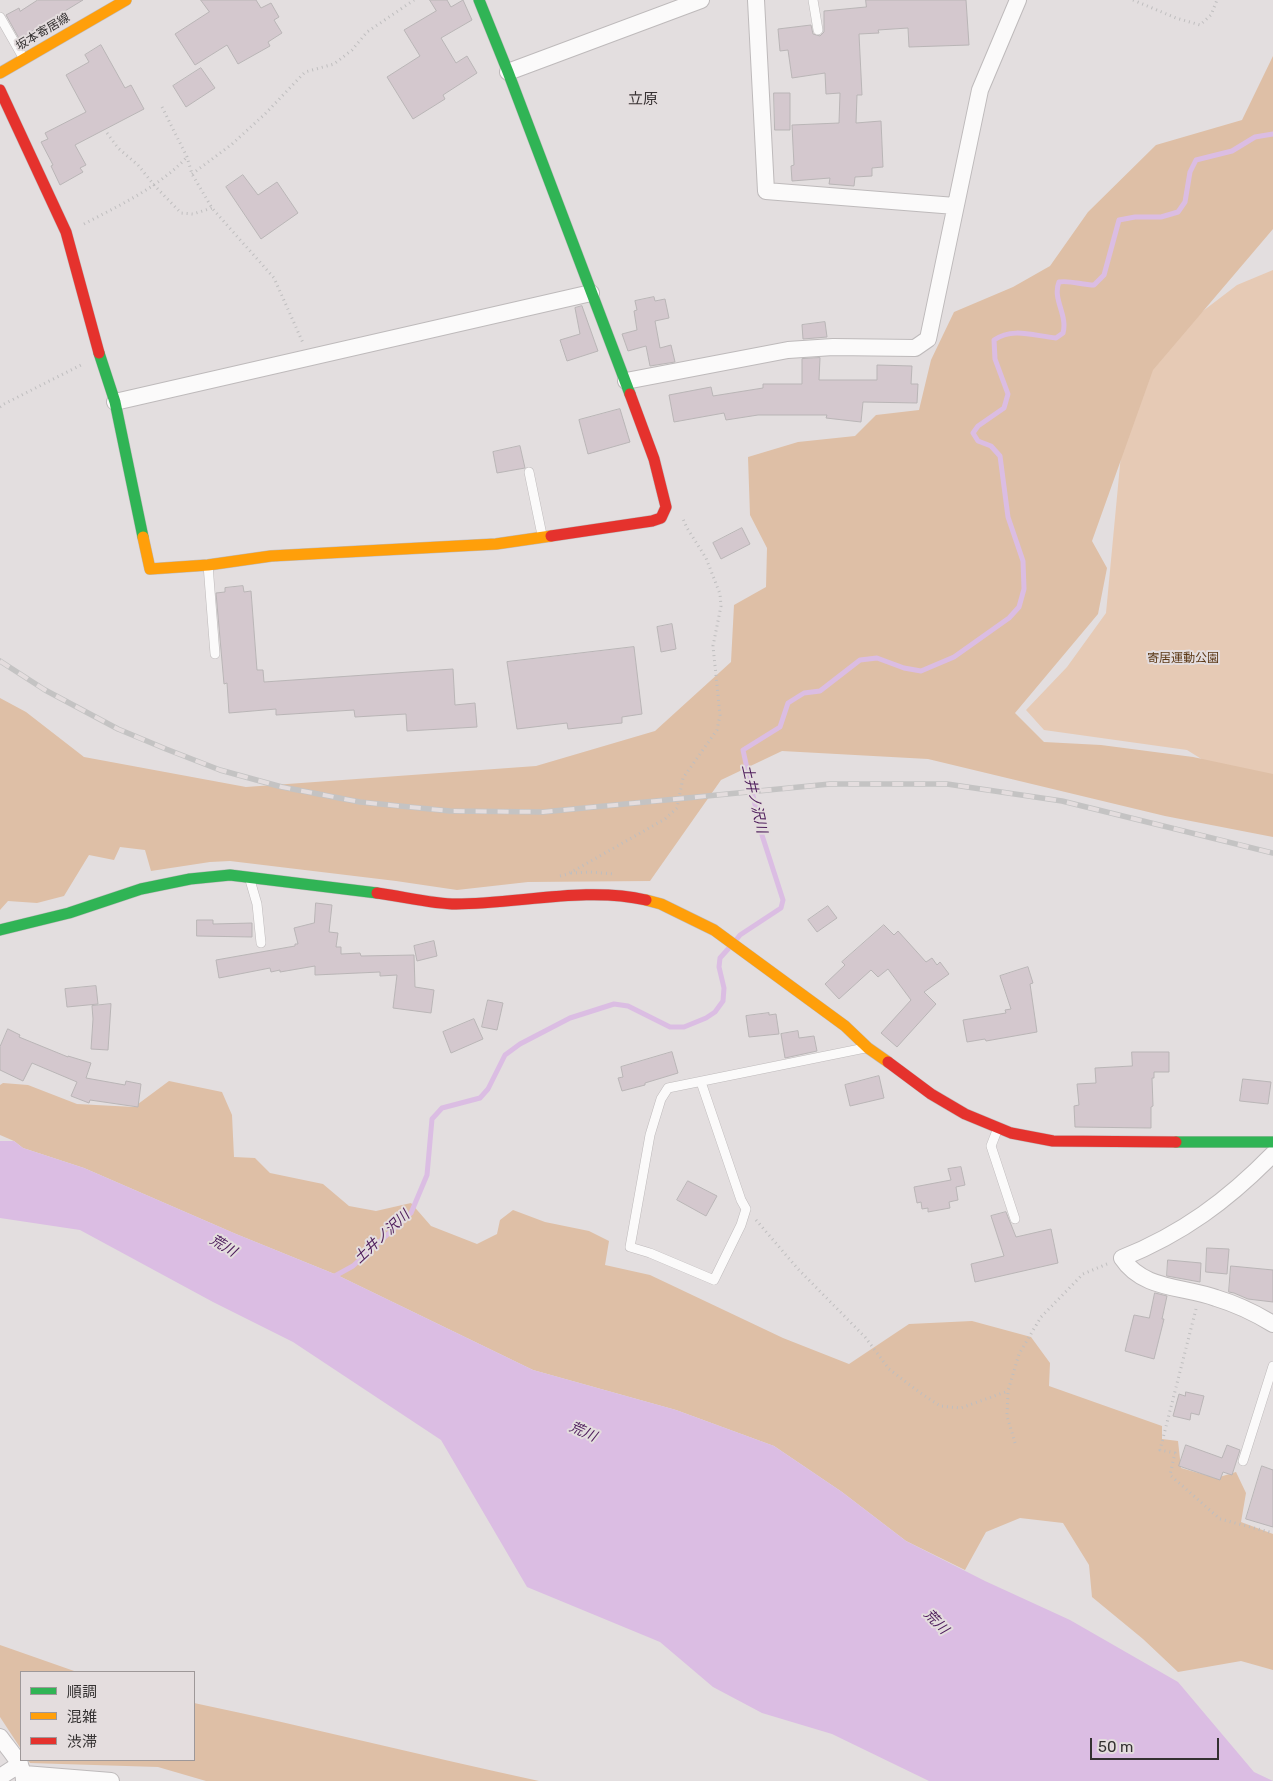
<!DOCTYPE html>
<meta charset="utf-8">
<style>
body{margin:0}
#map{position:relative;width:1273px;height:1781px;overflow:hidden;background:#e3dedf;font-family:Rubik,"Noto Sans JP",sans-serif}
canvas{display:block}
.legend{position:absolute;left:20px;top:1671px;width:175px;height:90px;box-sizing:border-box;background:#e4ddde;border:1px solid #9e9899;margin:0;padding:6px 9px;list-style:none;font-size:15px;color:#343131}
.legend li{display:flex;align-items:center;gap:10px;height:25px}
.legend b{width:25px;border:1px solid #9e9899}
.scale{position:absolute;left:1090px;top:1738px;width:129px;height:22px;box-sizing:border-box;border:2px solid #343131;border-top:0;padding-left:6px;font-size:15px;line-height:18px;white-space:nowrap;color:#343131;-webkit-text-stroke:4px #e4ddde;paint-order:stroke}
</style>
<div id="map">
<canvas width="1273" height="1781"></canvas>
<ul class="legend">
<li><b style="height:6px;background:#30b455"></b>順調</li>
<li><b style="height:6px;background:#ff9f0a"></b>混雑</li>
<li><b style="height:6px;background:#e5322d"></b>渋滞</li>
</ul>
<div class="scale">50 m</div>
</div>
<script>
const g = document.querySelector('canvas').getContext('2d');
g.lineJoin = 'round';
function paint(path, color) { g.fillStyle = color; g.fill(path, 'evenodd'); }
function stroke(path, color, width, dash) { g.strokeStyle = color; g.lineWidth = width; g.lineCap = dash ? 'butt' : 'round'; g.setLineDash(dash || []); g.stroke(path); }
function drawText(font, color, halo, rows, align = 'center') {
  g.font = font + ' Rubik,"Noto Sans JP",sans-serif'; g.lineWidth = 4; g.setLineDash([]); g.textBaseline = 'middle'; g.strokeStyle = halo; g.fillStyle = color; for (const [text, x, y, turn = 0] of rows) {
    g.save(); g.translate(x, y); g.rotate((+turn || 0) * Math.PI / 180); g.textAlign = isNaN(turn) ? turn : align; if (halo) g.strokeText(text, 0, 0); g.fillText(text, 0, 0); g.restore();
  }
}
paint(new Path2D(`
 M1273 270V786L1240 783 1187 750 1044 730 1026 710 1067 667 1106 613 1125 412 1169 337 1237 285Z`), '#e6cab5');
paint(new Path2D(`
 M1273 56V229L1153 370 1092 541 1107 568 1098 614 1015 713 1044 742 1101 745 1193 757 1273 774V837L1165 816 928 759 782 751 721 780 650 881 528 882 457 890 396 881 230 861 210 862 151 871 145 850 120 847 114 860 89 855 64 896 37 903 8 901 0 910V698L26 712 84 757 246 787 536 766 655 731 731 662 734 605 766 587 767 548 750 515 748 457 798 442 855 436 876 415 919 410 931 360 954 312 1013 287 1050 266 1088 212 1156 145 1242 120Z
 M169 1081 222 1092 232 1115 234 1157 255 1158 270 1173 323 1184 349 1206 376 1211 411 1203 431 1226 477 1244 497 1234 500 1220 513 1210 545 1222 589 1231 609 1241 605 1265 650 1275 783 1338 849 1364 909 1324 972 1321 1031 1337 1050 1363 1049 1386 1162 1426V1439L1178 1441 1181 1468 1216 1478 1236 1472 1246 1493 1241 1522 1273 1534V1670L1241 1661 1178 1672 1143 1639 1092 1597 1089 1565 1063 1523 1020 1518 986 1532 965 1570 906 1541 842 1492 774 1446 676 1410 533 1370 337 1275 236 1234 84 1168 23 1148 14 1141 0 1135V1085L3 1083 28 1085 77 1104 134 1107Z
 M0 1645 77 1672H21V1749L0 1717Z
 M194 1703C309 1727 424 1756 539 1781H206L158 1767 30 1763 28 1760H194Z`), '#debfa6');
paint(new Path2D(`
 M0 1141H14L23 1148 84 1168 236 1234 337 1275 533 1370 676 1410 774 1446 842 1492 906 1541 985 1581 1070 1620 1178 1682 1254 1772 1273 1781H929L832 1734 762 1713 713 1687 660 1642 527 1587 441 1440 293 1342 213 1302 80 1230 0 1218Z`), '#dbbde3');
stroke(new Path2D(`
 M736 940 740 935 781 908 783 900 761 832 743 750 780 727 788 703 804 693 820 691 860 660 877 658 904 668 921 671 954 657 1009 618 1019 607 1024 589 1023 561 1008 517 1000 456 991 446 978 441 973 433 978 426 1004 408 1008 394 995 359 994 340C1013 327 1034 336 1056 338L1063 333C1068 315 1052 299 1059 282 1070 280 1082 285 1094 285L1104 275 1119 220 1135 217H1161L1178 212 1185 202 1190 172 1196 160 1232 151 1255 137 1273 134
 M333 1277 353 1266 411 1213 427 1175 432 1119 442 1108 480 1098 488 1089 505 1055 520 1044 570 1018 614 1004 628 1006 670 1027H684L706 1018 715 1012 723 1001 724 988 719 967 720 958 729 948`), '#dbbde3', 5);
const building = new Path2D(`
 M38 0H83L32 31 34 34 21 42 6 15 19 8 20 11Z
 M201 0H256L261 8 271 3 279 17 274 20 282 33 268 42 270 46 238 64 227 45 195 65 175 34 209 12Z
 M430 0H447L451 7 463 0 472 20 441 38 456 63 467 56 477 73 443 95 445 99 413 119 387 77 420 56 404 30 436 11Z
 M866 0H966L969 45 909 47 908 28 878 30 879 33 859 34 862 95H857L856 123 881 121 883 167 872 168V176L855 177 854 186 829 184 830 178 792 181 791 166 794 165 792 125 839 123 840 93 826 94 825 73 792 78 788 50 780 51 778 29 811 25 813 34 820 36 824 32V11L866 7Z
 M101 45 125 88 131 85 144 109 75 145 86 165 80 168 83 172 60 185 51 166 53 165 41 142 48 139 45 133 86 112 66 75 89 62 85 55Z
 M201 68 215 88 186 107 173 86Z
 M774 93H790V130H775Z
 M243 175 258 195 277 182 298 213 261 239 226 187Z
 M654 297 655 301 665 299 669 318 655 321 660 348 671 345 675 362 650 366 646 346 628 351 622 334 637 330 634 311 637 310 635 301Z
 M582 306 598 351 567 361 560 340 580 334 575 308Z
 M825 322 827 337 803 339 802 325Z
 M820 358 819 380H877V365L912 366 911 384H918L917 403 863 402 861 422 826 418 827 415H758L726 420 724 413 674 422 669 395 711 387 713 396 763 388V384H802V359Z
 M620 409 630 442 588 454 579 420Z
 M520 446 525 468 497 473 493 452Z
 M742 528 750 544 721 559 713 543Z
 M243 586 244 592 251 591 257 670H263L264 682 453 669 455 705 475 703 477 727 407 731 406 714 355 717 354 710 276 715V709L229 713 227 683 224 684 216 593 225 592V588Z
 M672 624 676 649 661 652 657 627Z
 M634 647 642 714 622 717V723L568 729 567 723 517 729 507 662Z
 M316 903 332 905 329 932 338 933 336 947H341V954L360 953 361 956 414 955 415 987 434 990 431 1013 393 1008 397 975 380 976V972L315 975V966L280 972V970L271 972 270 968 219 978 216 960 295 946V944H298L294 928 314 923Z
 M828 906 837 918 817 932 808 920Z
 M197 920H213V924L252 923V937L197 936Z
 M884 925 894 935 898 931 926 962 932 958 937 965 940 962 949 974 924 992 936 1004 897 1047 881 1033 911 1000 888 969 878 977 871 970 839 999 825 984 845 965 842 962Z
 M434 941 437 956 417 961 414 946Z
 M1028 967 1033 983 1030 984 1037 1032 986 1041 985 1039 967 1042 963 1020 1006 1013 1005 1010 1011 1009 1000 976Z
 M96 986 98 1004 67 1007 65 989Z
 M488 1000 503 1003 497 1030 482 1027Z
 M111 1004 108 1050 91 1049 93 1019 92 1006Z
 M769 1013V1015L776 1014 779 1034 749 1037 746 1016Z
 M474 1019 483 1039 451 1053 443 1032Z
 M8 1029 20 1035 19 1037 68 1057V1056L91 1063 86 1078 125 1085 126 1081 141 1084 138 1107 90 1100 89 1103 71 1096 77 1082 32 1063 23 1081 0 1070V1047Z
 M798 1031 799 1038 814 1036 817 1051 785 1058 781 1034Z
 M672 1052 678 1073 645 1083V1085L622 1091 618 1078 623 1077 621 1067Z
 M1132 1052H1169V1072H1154V1078H1152L1153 1106 1151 1107V1128L1075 1127 1074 1106 1079 1105 1077 1084 1096 1083 1095 1068 1132 1066Z
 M879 1076 884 1098 850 1106 845 1085Z
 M1243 1079 1271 1082 1268 1104 1240 1101Z
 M961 1167 965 1185 956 1187 958 1200 949 1202 950 1208 928 1212V1208L922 1209 921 1202 917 1203 914 1187 951 1180 948 1169Z
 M688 1181 717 1196 706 1216 677 1200Z
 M1006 1212 1016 1237 1051 1229 1058 1263 975 1282 971 1264 1004 1256 991 1216Z
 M1207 1248 1229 1249 1227 1274 1206 1272Z
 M1168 1260 1201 1263 1200 1282 1167 1276Z
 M1231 1266 1273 1270V1302L1248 1299 1234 1293 1229 1292Z
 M1155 1293 1167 1296 1162 1319H1164L1154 1359 1125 1351 1134 1315 1149 1318Z
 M1186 1392 1204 1396 1199 1415 1191 1413 1190 1420 1173 1416 1179 1394 1185 1396Z
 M1186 1445 1222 1458 1227 1445 1240 1450 1232 1475 1223 1472 1220 1480 1179 1466Z
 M1262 1466 1273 1470V1527L1246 1519Z`);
paint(building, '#d4c8ce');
stroke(building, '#b9b5b6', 1);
const lane = new Path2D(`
 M813 0 818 30
 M0 17 24 59
 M529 472 542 535
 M208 565 215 654
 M250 880 257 904 261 943
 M701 1082 741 1200 746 1209 741 1225 714 1280 650 1253 630 1247 650 1135 661 1099 668 1088 865 1048
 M998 1128 991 1146 1015 1219
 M1243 1461 1273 1366`);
const street = new Path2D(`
 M756 0 766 191 955 206
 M508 72 701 0
 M626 381 788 350 833 347 915 348 928 339 980 90 1018 0
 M115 402 591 293
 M1273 1154C1228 1200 1182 1234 1122 1258 1143 1290 1183 1286 1216 1298 1236 1304 1255 1313 1273 1324
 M0 1737C9 1750 24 1764 24 1781
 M24 1774 111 1781
 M0 1777 20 1764`);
const fast = new Path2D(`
 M479 0 508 72 630 394
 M99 353 115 402 143 537
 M0 930 69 913 141 889 190 879 230 875 377 893
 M1176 1142H1273`);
const slow = new Path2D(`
 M0 73 126 0
 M143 537 150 569 208 565 271 556 496 544 551 536
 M646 900 661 904 714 930 845 1026 868 1048 888 1062`);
const jam = new Path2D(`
 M0 90 66 232 99 353
 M551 536 652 521 661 518 666 507 654 459 630 394
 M377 893C401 896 433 904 456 904 518 904 586 886 646 900
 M888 1062 931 1094 965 1114 1011 1133 1053 1141 1176 1142`);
stroke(lane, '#bebabb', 10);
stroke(street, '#bebabb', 18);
stroke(fast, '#bebabb', 12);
stroke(slow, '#bebabb', 12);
stroke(jam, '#bebabb', 12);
stroke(new Path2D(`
 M1133 0 1176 18 1200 25 1211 15 1217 0
 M162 107 187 157 192 174 212 208 274 278 303 343
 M107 133 118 148 138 165 154 185 181 213 193 214 212 208
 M192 174 231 145 265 114 305 72 334 64 352 50 367 32 414 0
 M84 224C120 205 159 187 187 157
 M0 407 4 404 83 364
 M571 873 590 872 614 874
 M560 876 568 874 665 819 677 808 683 778 717 730 720 715 713 646 721 606 720 594 706 558 687 528 683 519
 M756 1220 798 1269 865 1337 889 1369 919 1392 940 1406 961 1408 1008 1391
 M1196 1309 1160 1450 1175 1453 1170 1475 1220 1519 1273 1533
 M1015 1443 1007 1416 1008 1391 1019 1354 1041 1317 1083 1274 1107 1264`), '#bfbebf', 3, [1, 4]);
stroke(lane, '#fbfafa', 9);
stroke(street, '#fbfafa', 16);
stroke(fast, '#30b455', 11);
stroke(slow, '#ff9f0a', 11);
stroke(jam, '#e5322d', 11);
const rail = new Path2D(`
 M0 661 45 690 118 729 166 749 220 770 282 787 360 802 450 811 543 812 830 784H947L1062 801 1273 853`);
stroke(rail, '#c4c3c3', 5.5);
stroke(rail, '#e4ddde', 4, [11]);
drawText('12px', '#343131', '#e4ddde', [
 ["坂本寄居線",43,32,-31]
]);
drawText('12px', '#5b3816', '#e4ddde', [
 ["寄居運動公園",1183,659]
]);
drawText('italic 14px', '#4c1b5a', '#e4ddde', [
 ["土井ノ沢川",754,799,77],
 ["土井ノ沢川",382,1237,-43],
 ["荒川",223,1246,31],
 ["荒川",583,1432,24],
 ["荒川",936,1622,46]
]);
drawText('15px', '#373132', '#e4ddde', [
 ["立原",643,100]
]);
</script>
